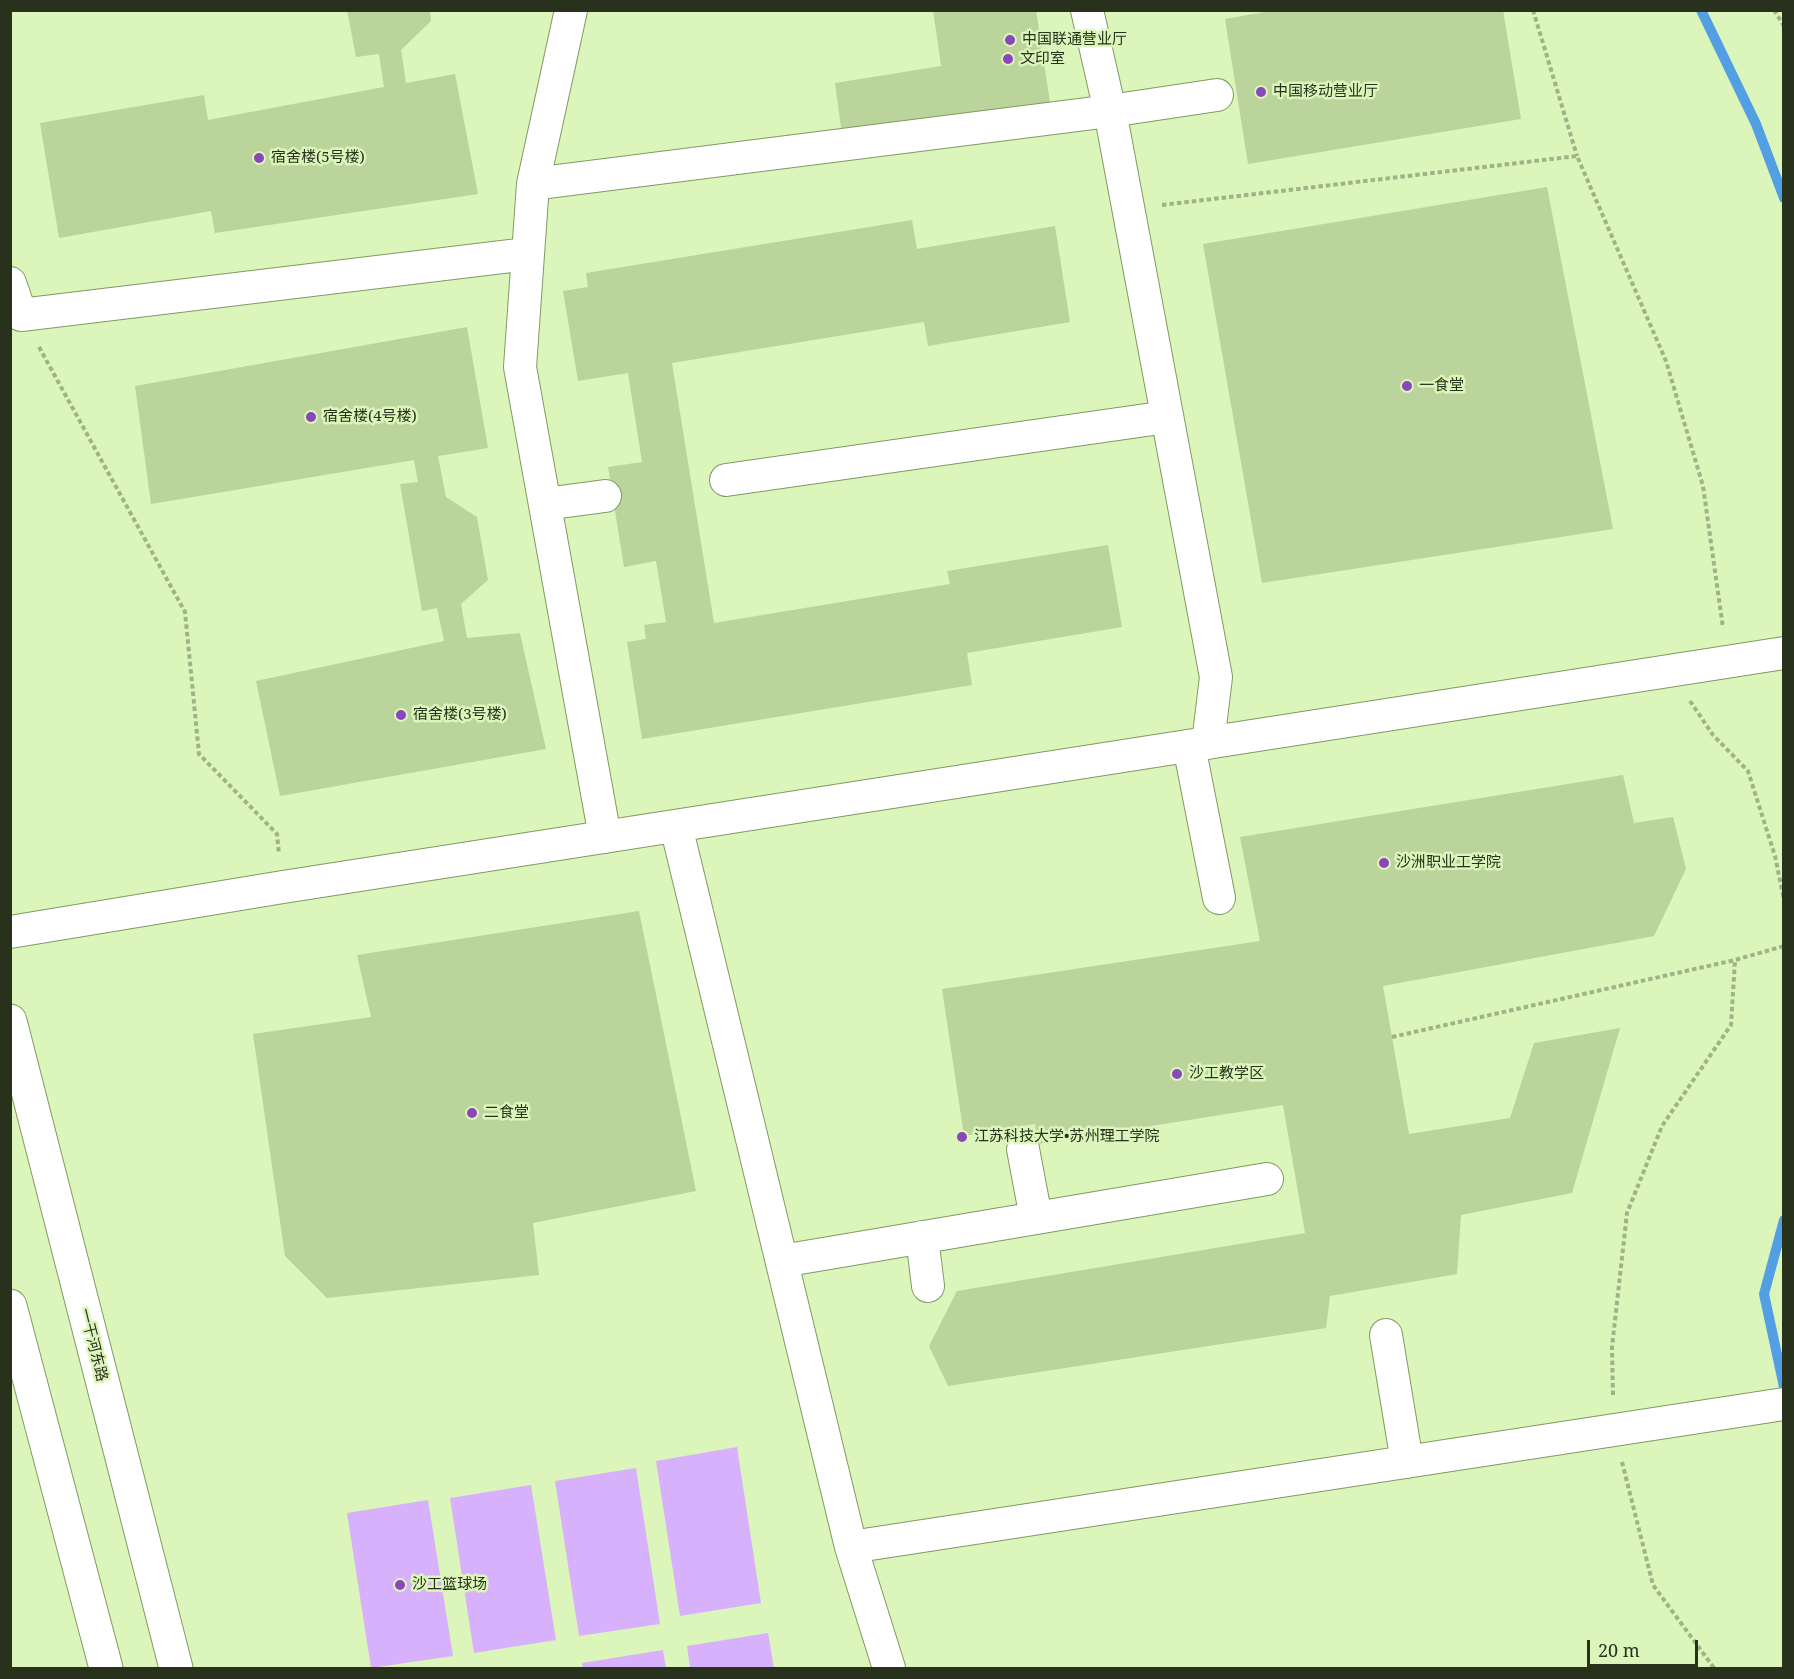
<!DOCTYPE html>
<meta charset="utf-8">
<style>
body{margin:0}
#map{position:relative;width:1794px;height:1679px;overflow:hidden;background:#dbf5bb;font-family:"Noto Serif",serif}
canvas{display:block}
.frame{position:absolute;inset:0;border:12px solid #28311b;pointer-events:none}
.scale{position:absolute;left:1587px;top:1640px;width:111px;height:27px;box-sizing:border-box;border:3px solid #28311b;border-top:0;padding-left:8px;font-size:18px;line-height:21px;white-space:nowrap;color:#28311b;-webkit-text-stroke:4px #dbf5bb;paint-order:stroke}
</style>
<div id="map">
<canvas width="1794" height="1679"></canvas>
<div class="frame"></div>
<div class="scale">20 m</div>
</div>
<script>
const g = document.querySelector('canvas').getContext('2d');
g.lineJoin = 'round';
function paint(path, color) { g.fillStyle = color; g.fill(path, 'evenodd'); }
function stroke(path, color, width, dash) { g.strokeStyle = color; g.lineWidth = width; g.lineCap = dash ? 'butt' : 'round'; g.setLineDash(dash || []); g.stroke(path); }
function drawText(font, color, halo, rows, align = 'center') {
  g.font = font + ' "Noto Serif","Noto Sans SC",serif'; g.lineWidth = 5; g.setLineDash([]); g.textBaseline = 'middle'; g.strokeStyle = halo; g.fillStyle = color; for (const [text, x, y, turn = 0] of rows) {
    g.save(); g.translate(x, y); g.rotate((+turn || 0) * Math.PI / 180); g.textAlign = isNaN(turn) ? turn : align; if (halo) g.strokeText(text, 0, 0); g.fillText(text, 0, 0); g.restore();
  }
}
paint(new Path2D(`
 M737 1447 761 1603 680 1616 656 1461Z
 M636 1468 660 1624 579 1636 555 1481Z
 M531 1485 556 1640 474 1653 450 1498Z
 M428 1500 453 1656 371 1668 347 1513Z
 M768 1633 774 1668H690L687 1646Z
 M663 1650 666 1668H583L582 1663Z`), '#d8b1fc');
stroke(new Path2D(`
 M1701 10 1756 124 1784 198
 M1784 1220 1764 1294 1784 1387`), '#539fe3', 10);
paint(new Path2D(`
 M347 10H430L431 21 401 50 406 83 455 74 478 194 215 233 211 211 59 238 40 123 204 95 208 120 384 87 379 54 356 57Z
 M933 10H1036L1050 102 842 135 835 83 941 66Z
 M1276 10H1503L1521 119 1248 164 1225 19Z
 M1547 187 1613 529 1262 583 1203 244Z
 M912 220 917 249 1055 226 1070 322 928 346 924 322 672 363 714 623 950 584 947 571 1108 545 1122 627 967 653 972 685 642 739 627 642 646 639 644 625 666 622 656 561 624 567 608 467 642 462 628 373 578 381 563 291 588 287 586 273Z
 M467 327 488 448 438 456 446 497 477 517 488 580 461 604 467 638 520 633 546 749 280 796 256 681 444 641 437 608 422 611 400 484 418 482 414 460 151 504 135 386Z
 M1623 775 1634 823 1673 817 1686 869 1654 936 1383 986 1409 1134 1510 1118 1534 1043 1620 1028 1572 1193 1461 1215 1457 1274 1330 1296 1326 1328 948 1386 929 1346 957 1291 1305 1233 1283 1105 1038 1144 1035 1124 964 1136 942 989 1260 941 1240 837Z
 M639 911 696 1191 533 1223 539 1275 327 1298 285 1256 253 1034 371 1017 357 955Z`), '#bad49b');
const minor = new Path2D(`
 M571 10 533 184 520 367 605 837
 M1087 10 1110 111 1216 677 1208 743
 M533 184 1110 111 1217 95
 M10 283 21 315 527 254
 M726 480 1167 417
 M545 504 605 496
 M1189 746 1219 898
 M676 826 851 1547 889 1668
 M10 932 283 887 1784 653
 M1023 1149 1036 1218
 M922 1237 928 1286
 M782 1261 1267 1179
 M1386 1335 1407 1462
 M851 1547 1784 1404`);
const tertiary = new Path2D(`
 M10 1021 176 1668
 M10 1306 106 1668`);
stroke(minor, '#829a64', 34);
stroke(tertiary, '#829a64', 35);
stroke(new Path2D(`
 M1533 10 1577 156
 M1774 10 1784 26
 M1162 205 1577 156 1666 361 1703 486 1723 628
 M39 347 185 612 199 754 277 834 279 854
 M1690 701 1713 735 1748 771 1775 856 1784 900
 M1392 1037 1735 960
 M1613 1395 1612 1347 1627 1213 1662 1126 1731 1025 1735 960 1784 946
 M1622 1462 1653 1585 1714 1668`), '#9fb486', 4, [4.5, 3]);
stroke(minor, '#fff', 32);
stroke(tertiary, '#fff', 33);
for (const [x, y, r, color] of [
 [1010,40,6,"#8947bb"],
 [1008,59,6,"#8947bb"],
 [1261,92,6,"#8947bb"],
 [259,158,6,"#8947bb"],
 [1407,386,6,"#8947bb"],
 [311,417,6,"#8947bb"],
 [401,715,6,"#8947bb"],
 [1384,863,6,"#8947bb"],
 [1177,1074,6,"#8947bb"],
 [472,1113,6,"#8947bb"],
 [962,1137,6,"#8947bb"],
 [400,1585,6,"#8947bb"]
]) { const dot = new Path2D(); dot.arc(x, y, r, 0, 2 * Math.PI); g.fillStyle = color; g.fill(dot); stroke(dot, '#dbf5bb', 2); }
drawText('15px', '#28311b', '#dbf5bb', [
 ["中国联通营业厅",1022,40],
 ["文印室",1020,59],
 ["中国移动营业厅",1273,92],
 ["宿舍楼(5号楼)",271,158],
 ["一食堂",1419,386],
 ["宿舍楼(4号楼)",323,417],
 ["宿舍楼(3号楼)",413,715],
 ["沙洲职业工学院",1396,863],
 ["沙工教学区",1189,1074],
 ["二食堂",484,1113],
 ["江苏科技大学•苏州理工学院",974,1137],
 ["沙工篮球场",412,1585]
], 'left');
drawText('15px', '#28311b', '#dbf5bb', [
 ["一干河东路",93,1345,76]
]);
</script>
